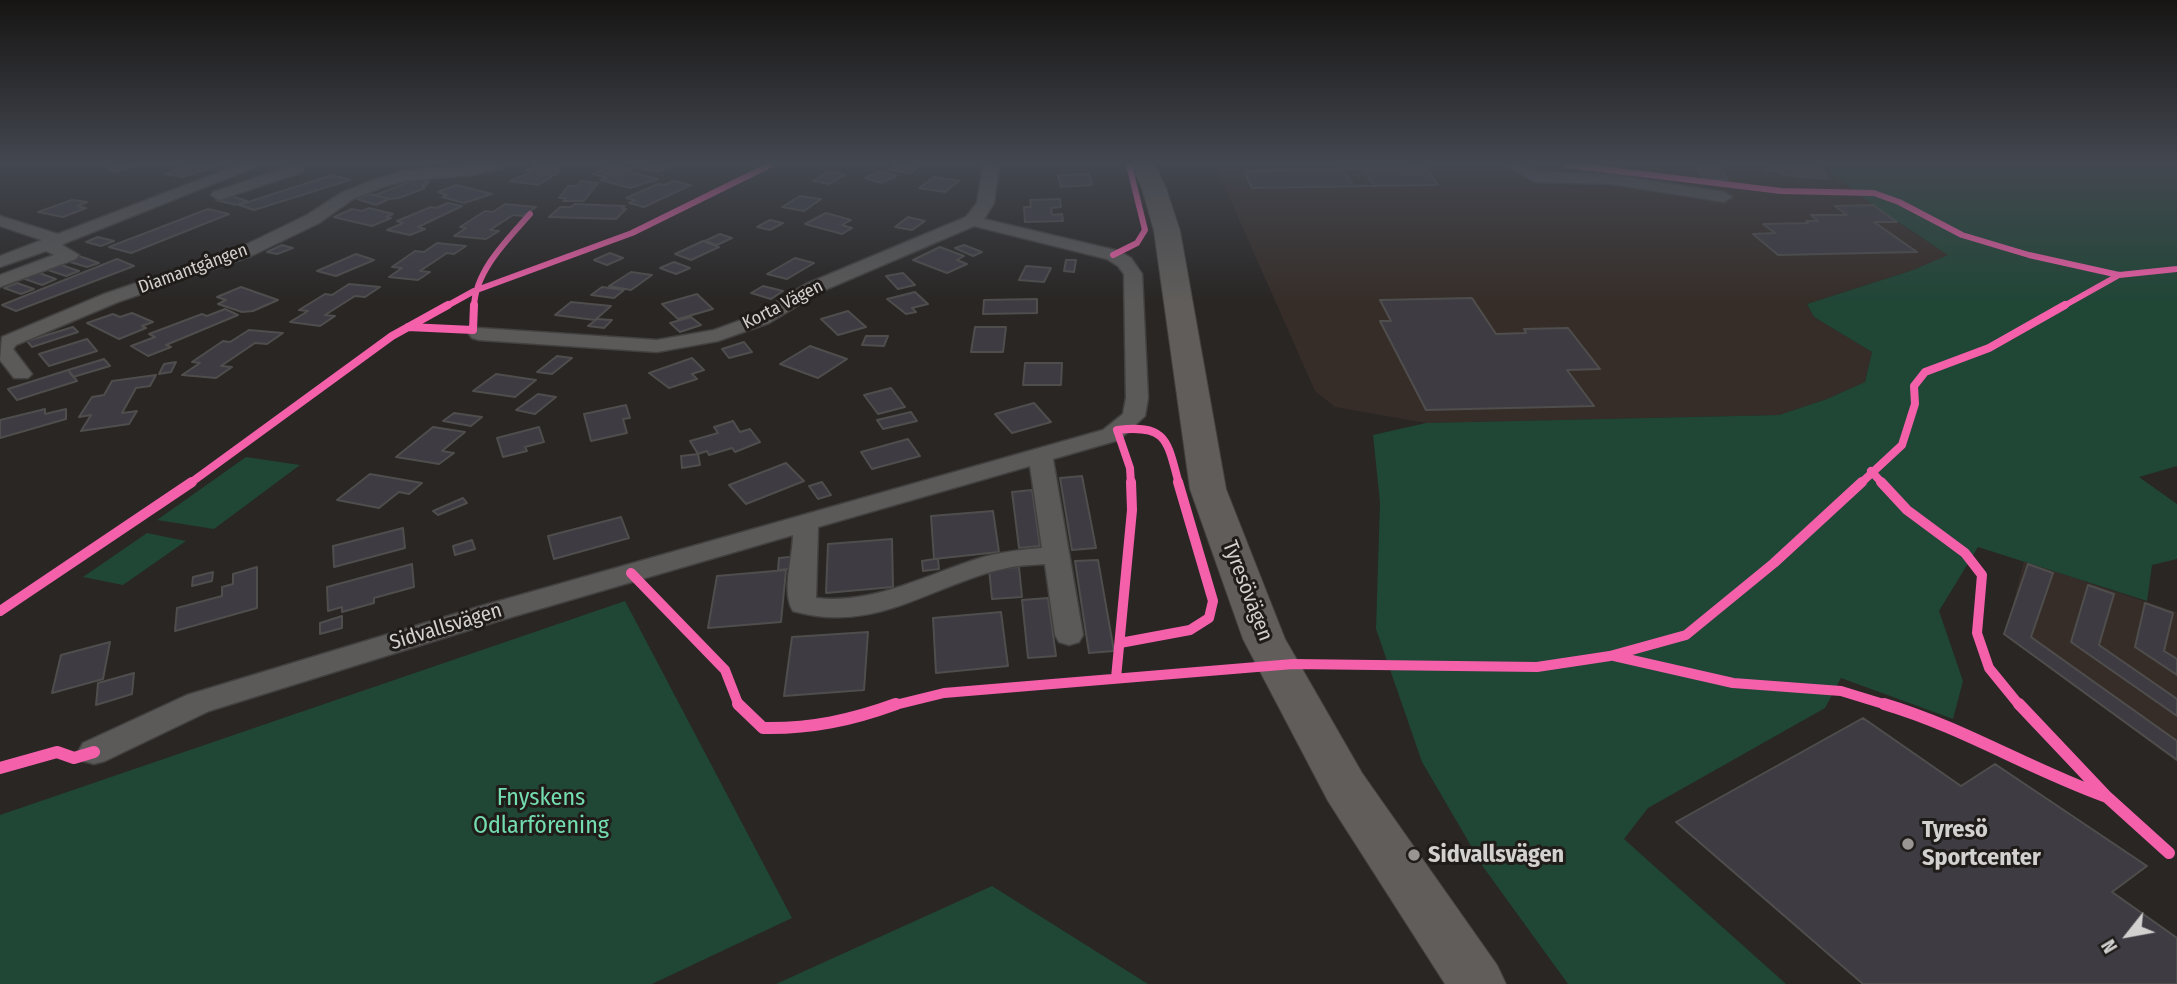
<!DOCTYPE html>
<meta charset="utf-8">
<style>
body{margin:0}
#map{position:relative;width:2177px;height:984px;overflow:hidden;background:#292624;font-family:"Fira Sans Condensed",sans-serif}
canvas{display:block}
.north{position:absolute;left:2093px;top:900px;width:70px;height:70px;-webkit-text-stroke:5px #201c1a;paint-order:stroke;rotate:239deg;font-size:19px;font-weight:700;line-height:28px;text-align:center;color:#d3d1cf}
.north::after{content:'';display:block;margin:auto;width:24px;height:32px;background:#d3d1cf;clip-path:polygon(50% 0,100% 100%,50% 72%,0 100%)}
</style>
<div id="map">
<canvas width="2177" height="984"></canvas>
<div class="north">N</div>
</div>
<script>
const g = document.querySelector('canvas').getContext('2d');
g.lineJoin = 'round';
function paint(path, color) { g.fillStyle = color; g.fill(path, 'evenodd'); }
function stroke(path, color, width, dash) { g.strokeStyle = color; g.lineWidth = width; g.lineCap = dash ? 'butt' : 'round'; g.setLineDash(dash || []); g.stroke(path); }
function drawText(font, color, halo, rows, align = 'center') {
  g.font = font + ' "Fira Sans Condensed",sans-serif'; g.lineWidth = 6; g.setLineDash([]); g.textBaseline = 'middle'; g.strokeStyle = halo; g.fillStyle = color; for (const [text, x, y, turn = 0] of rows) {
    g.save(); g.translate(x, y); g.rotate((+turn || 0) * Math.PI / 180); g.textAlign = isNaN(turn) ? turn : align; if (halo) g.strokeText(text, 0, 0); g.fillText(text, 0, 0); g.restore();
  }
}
paint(new Path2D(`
 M1215 165H1821L1897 222 1949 255 1913 270 1807 304 1814 317 1872 352 1865 382 1827 399 1779 415 1426 423 1335 407 1315 391Z
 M2024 561 2177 612V762L2005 636Z`), '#362d28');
paint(new Path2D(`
 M1821 165H2177V466L2139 477 2177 504V559L2152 565 2147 601 1978 547 1939 611 1963 681 1953 719 1841 678 1825 708 1648 808 1624 839 1786 984H1568L1484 868 1422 762 1376 629 1380 502 1373 435 1426 423 1779 415 1827 399 1865 382 1872 352 1814 317 1807 304 1913 270 1948 255 1873 205Z
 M246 457 300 465 214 529 157 520Z
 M147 533 186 541 123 585 83 577Z
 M625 601 792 918 652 984H0V815Z
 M992 886 1148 984H776Z`), '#204636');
const building = new Path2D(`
 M110 165H139L113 172 105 166Z
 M189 165H213L215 166 183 177 165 174Z
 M562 165 554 170 561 171 538 185 510 181 534 171 526 170 534 166Z
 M614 165 633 168 626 171 658 179 630 188 601 180 607 178 593 174Z
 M645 165H673L658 172 640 168Z
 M895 165H899L917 168 911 173 889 170Z
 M1695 165H1718L1728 180 1703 178Z
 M1761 165H1816L1828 179 1784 175 1781 171 1765 170Z
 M1425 167 1438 185 1252 188 1244 171Z
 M1362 168 1374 186H1354L1342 169Z
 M829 171 845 175 829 184 813 181Z
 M881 171 897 176 881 183 865 178Z
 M1089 174 1092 185 1061 187 1058 175Z
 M332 175 350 180 254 210 239 205Z
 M934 177 959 181 945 192 919 188Z
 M417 179 429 182 423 184 427 185 422 187 425 188 399 198 389 199 375 195Z
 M581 181 598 183 584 201H563L566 198H559L568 186H577Z
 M674 181 691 185 644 207 629 203 635 200 626 198 658 184 664 185Z
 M456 185 492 194 464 203 442 197 447 195 438 192Z
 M370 194 389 199 376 205 357 199Z
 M228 195 247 201 236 205 216 200Z
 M800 196 821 199 804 211 782 207Z
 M1060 199 1061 207 1051 208 1052 215 1062 214 1063 221 1025 222 1024 207H1031L1030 200Z
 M72 200 87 202 77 206 86 208 63 217 38 212Z
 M448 203 462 206 418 227 425 229 410 235 387 230 403 223 397 221 431 207 436 208Z
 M505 204 536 207 523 216 513 215 490 230 499 231 486 239 454 236 466 228 460 227 485 211 493 212Z
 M575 204 625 206 622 209H626L616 219 549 217 560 207H571Z
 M1873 205 1897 222H1874L1917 252 1778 255 1753 234 1775 233 1763 224 1808 223 1806 221H1818L1811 215H1847L1835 206Z
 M369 208 393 214 386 217 391 218 372 226 334 217 352 209 362 211Z
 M208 209 229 214 131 253 109 247Z
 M826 213 851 220 842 225 852 228 842 234 805 224Z
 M908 217 925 221 912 230 895 227Z
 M770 220 783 223 770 230 757 227Z
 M720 234 732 238 717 245 705 241Z
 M98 237 114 241 101 246 86 242Z
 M703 241 719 247 691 260 675 254Z
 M437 243 466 246 454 254 447 253 420 271 430 272 418 280 389 277 402 268 392 267 415 251 424 252Z
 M282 245 293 248 277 254 267 252Z
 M964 245 982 252 973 256 955 248Z
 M940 247 964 256 957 260 967 264 947 273 913 260Z
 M610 253 623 258 607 265 594 260Z
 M356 254 374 260 336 276 317 271Z
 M79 256 99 263 87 267 67 261Z
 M795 258 814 263 787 279 767 274Z
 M117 259 134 266 16 311 2 305Z
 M1066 260H1076L1074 272 1064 271Z
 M674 262 690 268 676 274 660 268Z
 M58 264 79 271 66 276 45 269Z
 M1026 266 1051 268 1044 282 1019 280Z
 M36 272 56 279 42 285 22 278Z
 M631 272 652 275 631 290 609 286Z
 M903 273 915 285 898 289 886 276Z
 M17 283 34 289 21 294 4 288Z
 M349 284 380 287 365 297 355 296 325 315 335 316 320 326 290 322 308 311 299 310 325 294 332 295Z
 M763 286 783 291 771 299 751 293Z
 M241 287 278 300 253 311 242 312 218 304 226 300 217 297Z
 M602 287 624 290 614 298 591 295Z
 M915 292 928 304 912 308 916 312 906 314 887 299Z
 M697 294 713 309 678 319 662 304Z
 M1472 298 1496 334 1526 333 1524 329 1568 328 1600 369 1567 370 1594 406 1426 410 1380 321H1391L1380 300Z
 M1037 299V313L983 314 984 300Z
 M571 302 611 306 595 320 555 315Z
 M225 309 238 315 166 345 171 347 148 356 131 346 155 337 149 334 202 314 207 316Z
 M848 311 866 327 838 335 821 319Z
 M132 313 153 322 142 326 146 328 119 339 87 323 113 314 120 317Z
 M691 317 701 325 680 332 670 323Z
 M597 319 612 320 604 328 588 326Z
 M73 327 78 332 32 347 27 341Z
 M975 327H1006L1003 352H971Z
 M249 330 283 333 267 344 255 343 221 366 232 367 216 378 182 375 200 363 192 362 223 341 230 342Z
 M866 336H888L884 346 862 345Z
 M87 339 97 351 49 366 39 354Z
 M744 342 752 352 729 358 722 349Z
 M810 346 847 359 818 378 780 364Z
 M557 356 572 358 552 374 537 372Z
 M692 358 704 370 692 374 697 379 669 388 649 373Z
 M104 359 110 366 73 377 68 370Z
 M176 362 171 372 159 374 164 364Z
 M1025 363H1062L1061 385H1023Z
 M68 370 77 381 17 400 8 389Z
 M496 374 536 380 515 397 473 391Z
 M156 375 150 386 136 388 122 413 137 411 129 424 81 431 91 415 79 417 92 397 104 395 112 381Z
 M891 388 905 407 878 414 864 395Z
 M538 394 556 397 535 414 516 410Z
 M1034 403 1051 422 1012 433 995 414Z
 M626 405 630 418 623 419 627 433 591 441 584 414Z
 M45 409V414L66 409V419L0 438V420Z
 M911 412 917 421 883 429 877 420Z
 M454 413 482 417 471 426 443 421Z
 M733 421 740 432 750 429 760 442 735 452 732 448 709 455 707 451 698 454 690 441 718 433 714 427Z
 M433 427 465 432 442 451 454 453 439 464 396 457Z
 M539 427 544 442 525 447 527 451 503 457 497 438Z
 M908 439 920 456 872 469 861 452Z
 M698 454 700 465 682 468 681 456Z
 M786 463 804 481 746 504 729 485Z
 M370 474 422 483 409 494 399 492 379 508 337 500Z
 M1082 476 1096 548 1072 550 1060 478Z
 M822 482 831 495 818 499 809 486Z
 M1032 490 1040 546 1019 548 1012 492Z
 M463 498 467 503 438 515 433 511Z
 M993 511 999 552 934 559 931 516Z
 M621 517 629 538 554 559 548 536Z
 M403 528 405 548 334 567 333 546Z
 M892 539 893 587 826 593 828 544Z
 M472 540 475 549 455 555 453 546Z
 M799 556 798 568 778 570 779 558Z
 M934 559H938L939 569 923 571 922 561Z
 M1098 560 1114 651 1089 653 1075 561Z
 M412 564 414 587 374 598V603L342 612V607L328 611 327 587Z
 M2028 564 2053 573 2031 637 2177 741V760L2004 634Z
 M257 567V608L175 631 177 608 222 596V587L233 584V574Z
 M1019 567 1022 597 992 599 989 569Z
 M786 570 781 622 708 628 717 576Z
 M213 572 212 581 192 586 193 577Z
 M2088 585 2114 594 2099 645 2177 699V716L2071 642Z
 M1048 598 1056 656 1028 658 1022 600Z
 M2145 603 2173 613 2164 651 2177 659V675L2135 647Z
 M1001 612 1008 666 936 673 933 618Z
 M342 616V628L320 634V623Z
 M868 632 864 690 784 696 792 637Z
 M110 642 103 679 52 693 61 655Z
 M134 673 132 694 96 705 98 683Z
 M1863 718 1961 786 1995 764 2147 866 2112 892 2177 938V984H1863L1676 822Z`);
paint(building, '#3e3b43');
stroke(building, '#4f4e4d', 2);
const minor = new Path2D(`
 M238 165H260L68 242 62 245 79 255 76 259 0 287V275L54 255 46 251 0 267V256L42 240 0 226V216L58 234Z
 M472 165H503L501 168 472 175 405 181 383 187 353 199 319 223 251 256 118 302 16 345 13 349 32 374 28 378H14L0 360 2 337 104 294 239 248 307 215 341 193 371 181 403 171Z
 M983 165H999L994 203 984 219 1119 251 1131 258 1142 274 1148 398 1145 416 1119 440 1053 459 1083 635 1079 642 1069 645 1059 642 1055 635 1045 564C1032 565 1019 565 1007 568 931 584 877 635 793 611 781 592 793 557 793 535L498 621 209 711 105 761 94 764 83 761 78 752 83 743 187 695 478 607 1103 430 1123 414 1126 398 1124 274 1118 266 1107 259 974 226 820 292 769 323 718 341 657 352 479 340 472 338 469 334 472 330 479 328 657 340 714 330 755 315 806 284 966 217 977 203ZM1030 466 1042 548C1016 550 992 553 968 562 918 579 870 604 816 598L818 527Z
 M1505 165H1524L1538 172 1610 174 1724 192 1732 197 1724 202 1610 184 1535 182Z
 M292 166H302L305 169 302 172 225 198 219 200 211 195 213 192Z`);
const secondary = new Path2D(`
 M1132 165H1155L1166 188 1180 231 1226 489 1285 639 1362 773 1497 965 1506 984H1445L1328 801 1243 639 1190 489 1154 231 1142 188Z`);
stroke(minor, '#434140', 3);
stroke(secondary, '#434140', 2);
paint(minor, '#5b5a59');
paint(secondary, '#605d5a');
stroke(new Path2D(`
 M1568 165 1781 191 1874 193 1899 202 1962 235 2029 255 2119 275 2177 269
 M1113 255 1137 243 1145 230 1129 165
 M445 307 474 291 632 233 770 165
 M474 307C475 271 507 240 530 214
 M2062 307 2119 275`), '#f560ab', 6);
stroke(new Path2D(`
 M408 327 473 330 474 305
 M1871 471 1883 484
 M189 484 392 336 448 305
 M1131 484 1130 468 1117 430C1168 424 1167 441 1179 484
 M1860 484 1902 445 1915 404 1914 386 1925 372 1989 348 2065 305`), '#f560ab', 8);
stroke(new Path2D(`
 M1881 482 1907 510 1965 553 1982 575 1977 633 1989 668 2020 706
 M631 573 725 670 739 706
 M0 611 192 482
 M1120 643 1190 630 1209 618 1213 601 1178 482
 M1614 656 1733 683 1841 691 1890 706
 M1116 678 1132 510 1131 482
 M891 706 944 693 1293 664 1537 667 1610 656 1686 635 1774 563 1862 482`), '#f560ab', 10);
stroke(new Path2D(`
 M738 704 763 728C811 729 852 720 896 704
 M1884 704C1962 727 2031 770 2107 797
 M2019 704 2107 797 2169 853
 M0 768 57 752 74 758 94 752`), '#f560ab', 12);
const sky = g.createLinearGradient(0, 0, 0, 303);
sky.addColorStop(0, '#171514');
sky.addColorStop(0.54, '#434750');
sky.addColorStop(1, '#43475000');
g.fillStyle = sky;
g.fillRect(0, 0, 2177, 303);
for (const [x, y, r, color] of [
 [1908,844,7,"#989593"],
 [1414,855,7,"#989593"]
]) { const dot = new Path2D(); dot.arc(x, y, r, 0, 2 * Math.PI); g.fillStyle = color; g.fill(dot); stroke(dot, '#201c1a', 2.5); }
drawText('18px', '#d3d1cf', '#201c1a', [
 ["Diamantgången",193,269,-20],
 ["Korta Vägen",783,305,-27]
]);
drawText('21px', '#d3d1cf', '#201c1a', [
 ["Tyresövägen",1247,591,69],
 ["Sidvallsvägen",446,627,-17]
]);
drawText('24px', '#74ddb0', '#201c1a', [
 ["Fnyskens",541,798],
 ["Odlarförening",541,826]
]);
drawText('bold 24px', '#d3d1cf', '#201c1a', [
 ["Tyresö",1922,830],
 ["Sportcenter",1922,858],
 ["Sidvallsvägen",1428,855]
], 'left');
</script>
